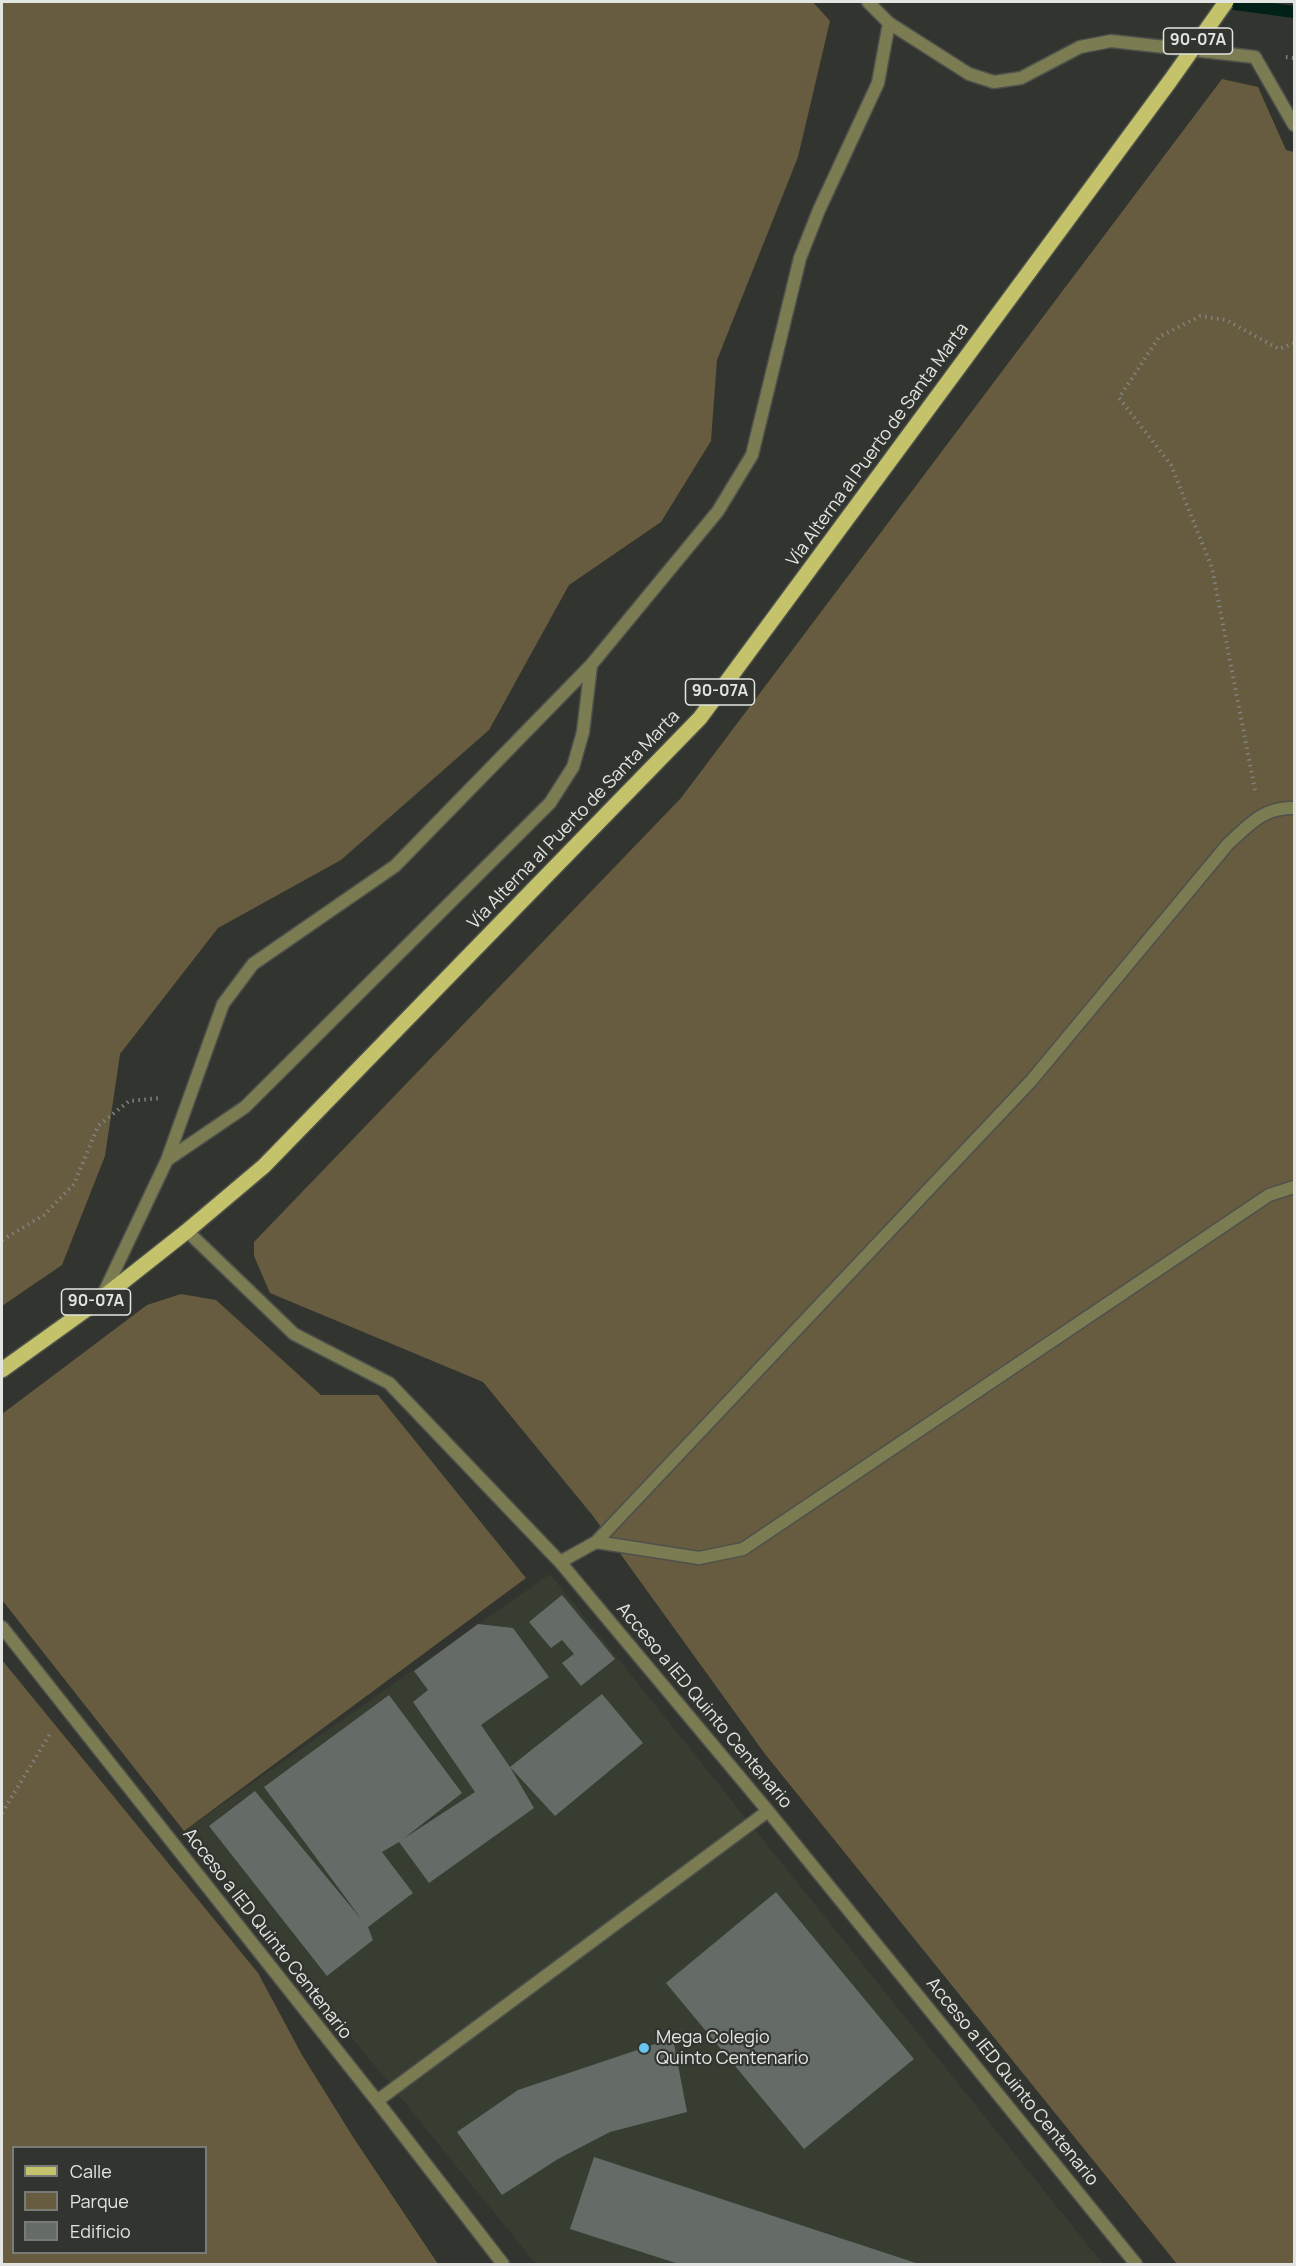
<!DOCTYPE html>
<meta charset="utf-8">
<style>
body{margin:0}
#map{position:relative;width:1296px;height:2266px;overflow:hidden;background:#32352f;font-family:Manrope,sans-serif}
canvas{display:block}
.frame{position:absolute;inset:0;border:3px solid #e3e5e2;pointer-events:none}
.legend{position:absolute;left:12px;top:2146px;width:195px;height:108px;box-sizing:border-box;background:#32352f;border:2px solid #797b77;margin:0;padding:8px 10px;list-style:none;font-size:18px;color:#e3e5e2}
.legend li{display:flex;align-items:center;gap:12px;height:30px}
.legend b{width:30px;border:2px solid #797b77}
</style>
<div id="map">
<canvas width="1296" height="2266"></canvas>
<div class="frame"></div>
<ul class="legend">
<li><b style="height:8px;background:#c4c36b"></b>Calle</li>
<li><b style="height:16px;background:#675b40"></b>Parque</li>
<li><b style="height:16px;background:#656b66"></b>Edificio</li>
</ul>
</div>
<script>
const g = document.querySelector('canvas').getContext('2d');
g.lineJoin = 'round';
function paint(path, color) { g.fillStyle = color; g.fill(path, 'evenodd'); }
function stroke(path, color, width, dash) { g.strokeStyle = color; g.lineWidth = width; g.lineCap = dash ? 'butt' : 'round'; g.setLineDash(dash || []); g.stroke(path); }
function drawText(font, color, halo, rows, align = 'center') {
  g.font = font + ' Manrope,sans-serif'; g.lineWidth = 4.5; g.setLineDash([]); g.textBaseline = 'middle'; g.strokeStyle = halo; g.fillStyle = color; for (const [text, x, y, turn = 0] of rows) {
    g.save(); g.translate(x, y); g.rotate((+turn || 0) * Math.PI / 180); g.textAlign = isNaN(turn) ? turn : align; if (halo) g.strokeText(text, 0, 0); g.fillText(text, 0, 0); g.restore();
  }
}
paint(new Path2D(`
 M550 1574 1103 2264H536L184 1831Z`), '#373d31');
paint(new Path2D(`
 M2 2H813L830 21 798 157 717 360 711 441 661 522 569 585 489 730 341 860 218 928 120 1054 105 1156 62 1265 2 1306Z
 M1222 79 1258 87 1286 150 1294 152V2264H1177L765 1754 593 1516 483 1382 270 1293 254 1256V1242L681 798Z
 M181 1294 216 1300 321 1395H378L526 1578 184 1831 2 1600V1414L147 1305Z
 M2 1660 258 1973 302 2055 353 2137 438 2264H2ZM14 2148H206V2252H14Z`), '#675b40');
stroke(new Path2D(`
 M1220 2 1294 12`), '#012118', 12);
paint(new Path2D(`
 M562 1595 615 1659 581 1686 562 1663 574 1654 562 1640 551 1648 529 1622Z
 M478 1624 513 1628 549 1677 481 1725 510 1767 534 1808 429 1883 399 1842 382 1852 413 1893 368 1927 373 1940 327 1976 209 1826 255 1791 362 1920 264 1787 389 1695 462 1793 403 1839 475 1792 413 1702 428 1690 414 1671Z
 M602 1694 643 1743 555 1816 510 1767Z
 M776 1892 914 2059 804 2149 666 1983Z
 M673 2038 687 2112 610 2132 558 2159 502 2195 457 2132 518 2090Z
 M594 2157 919 2264H679L570 2229Z`), '#656b66');
const service = new Path2D(`
 M889 23 969 74 994 82 1021 78 1080 47 1111 41 1255 57 1294 125
 M187 1231 294 1334 389 1383 560 1562 768 1811 1136 2264
 M596 1542 699 1558 743 1549 1269 1195 1294 1187
 M560 1562 596 1542 1031 1081 1228 844C1249 825 1263 807 1294 808
 M2 1627 377 2101 503 2264
 M377 2101 768 1811`);
const minor = new Path2D(`
 M167 1160 245 1107 550 803 573 767 583 732 591 665
 M101 1299 167 1160 223 1004 253 964 395 866 591 665 718 511 752 455 800 258 819 210 878 83 889 23 868 2`);
const primary = new Path2D(`
 M2 1370 101 1299 187 1231 264 1166 700 718 1170 81`);
stroke(service, '#4e514c', 15);
stroke(minor, '#4e514c', 15);
stroke(primary, '#4e514c', 18);
stroke(new Path2D(`
 M1286 57 1294 58
 M1255 790 1212 568 1171 465 1119 398 1159 337 1200 316 1226 320 1279 349 1294 343
 M2 1240 44 1215 74 1184 98 1126 129 1101 161 1098
 M2 1813 51 1732`), '#80837e', 4, [1.5, 4.5]);
stroke(service, '#7c7c53', 12);
stroke(minor, '#7c7c53', 12);
stroke(primary, '#c4c36b', 15);
const primaryBridge = new Path2D(`
 M1170 81 1226 2`);
stroke(primaryBridge, '#4e514c', 18, []);
stroke(primaryBridge, '#c4c36b', 15);
for (const [x, y, r, color] of [
 [644,2048,6,"#6ac3f1"]
]) { const dot = new Path2D(); dot.arc(x, y, r, 0, 2 * Math.PI); g.fillStyle = color; g.fill(dot); stroke(dot, '#32352f', 2); }
for (const [x, y, w] of [
 [1198,41,69],
 [720,692,69],
 [96,1302,69]
]) { const box = new Path2D(); box.roundRect(x - w / 2, y - 13, w, 26, 4.5); g.fillStyle = '#32352f'; g.fill(box); stroke(box, '#e3e5e2', 1.5); }
drawText('bold 16px', '#e3e5e2', null, [
 ["90-07A",1198,41],
 ["90-07A",720,692],
 ["90-07A",96,1302]
]);
drawText('18px', '#e3e5e2', '#32352f', [
 ["Vía Alterna al Puerto de Santa Marta",878,445,-54],
 ["Vía Alterna al Puerto de Santa Marta",574,820,-46],
 ["Acceso a IED Quinto Centenario",704,1706,50],
 ["Acceso a IED Quinto Centenario",267,1934,52],
 ["Acceso a IED Quinto Centenario",1012,2082,51]
]);
drawText('18px', '#e3e5e2', '#32352f', [
 ["Mega Colegio",656,2038],
 ["Quinto Centenario",656,2059]
], 'left');
</script>
